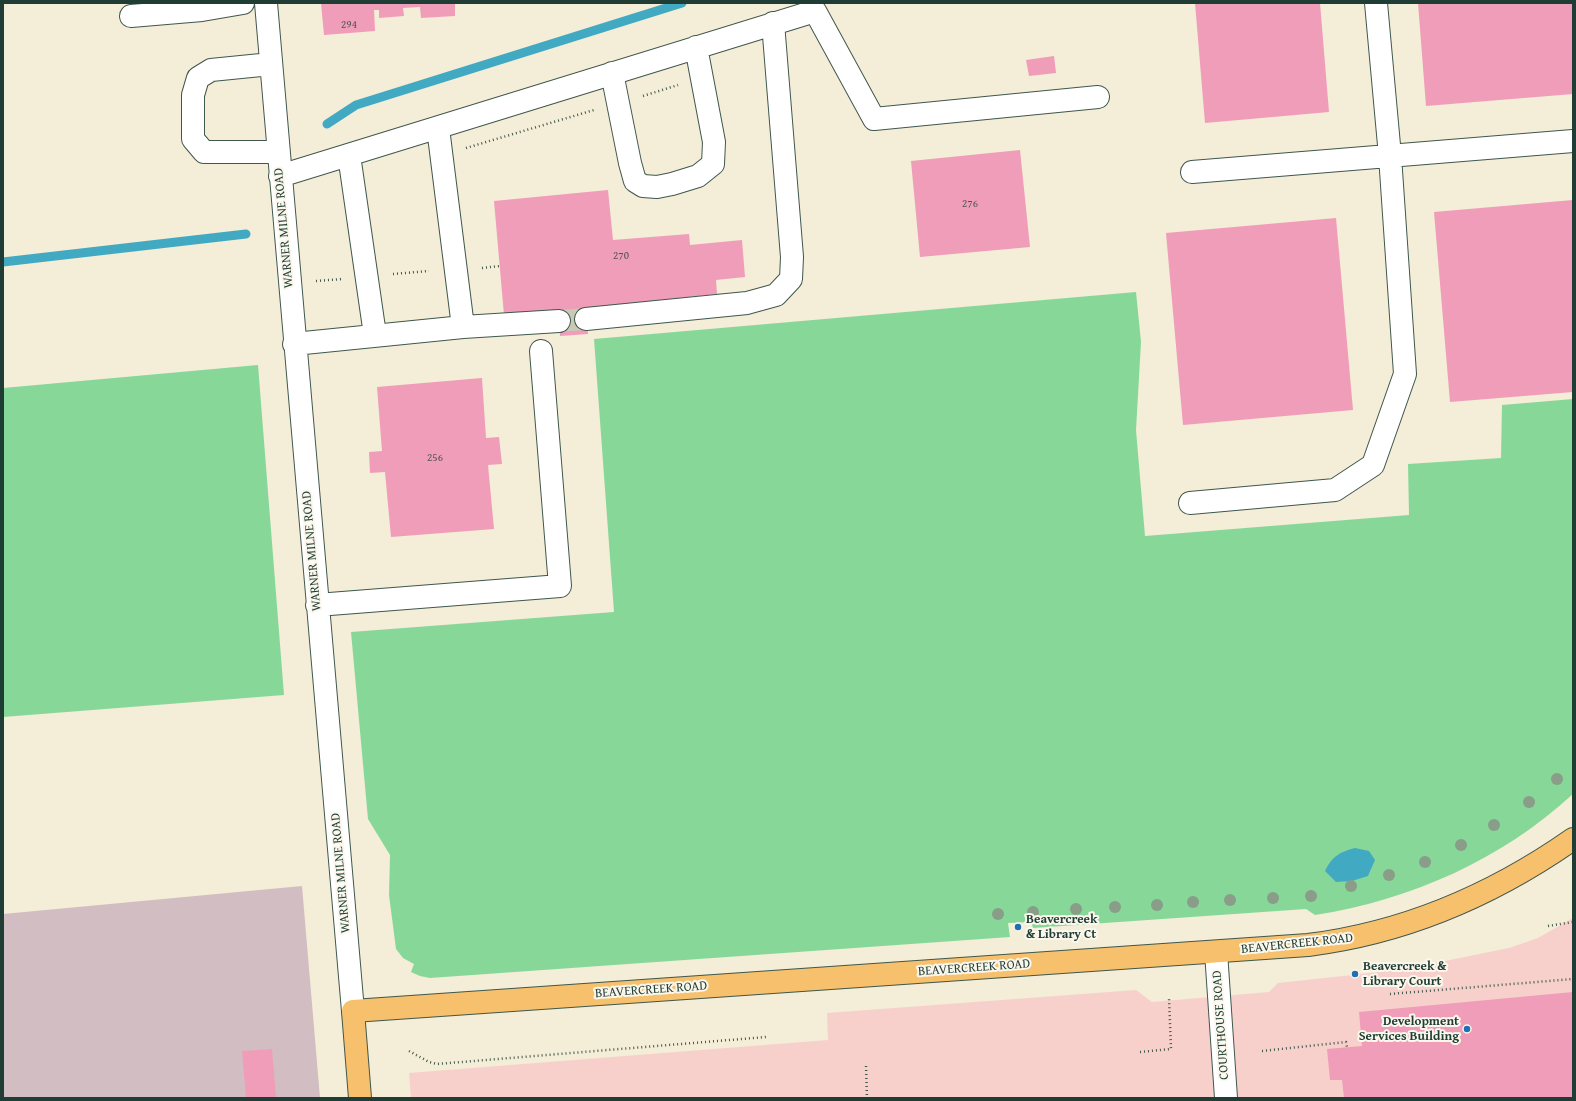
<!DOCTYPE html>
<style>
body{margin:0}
#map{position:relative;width:1576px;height:1101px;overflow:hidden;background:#f4edd7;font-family:"Gentium Book Plus",serif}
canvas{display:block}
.frame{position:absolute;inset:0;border:4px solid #1f3d34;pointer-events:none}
</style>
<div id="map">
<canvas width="1576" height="1101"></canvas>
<div class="frame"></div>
</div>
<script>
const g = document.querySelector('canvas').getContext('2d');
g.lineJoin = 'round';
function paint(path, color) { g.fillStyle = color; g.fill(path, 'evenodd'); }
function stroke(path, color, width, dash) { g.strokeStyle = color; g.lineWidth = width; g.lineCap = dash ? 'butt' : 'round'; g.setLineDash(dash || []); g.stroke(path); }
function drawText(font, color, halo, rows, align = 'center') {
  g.font = font + ' "Gentium Book Plus",serif'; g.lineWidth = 4; g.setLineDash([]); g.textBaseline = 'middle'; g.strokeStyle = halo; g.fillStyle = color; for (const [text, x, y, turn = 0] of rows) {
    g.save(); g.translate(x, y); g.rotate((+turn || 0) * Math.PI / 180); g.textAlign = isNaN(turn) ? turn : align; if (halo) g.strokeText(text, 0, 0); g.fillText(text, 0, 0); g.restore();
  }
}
paint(new Path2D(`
 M1573 918V1098H411L409 1073 828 1040 827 1013 1136 990 1152 1002 1269 992 1278 983 1380 972 1440 962 1509 948 1538 938Z`), '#f7d0cb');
paint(new Path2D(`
 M302 886 320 1098H3V914Z`), '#d2bec2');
paint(new Path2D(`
 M1136 292 1141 342 1136 430 1145 536 1409 515 1408 464 1501 458 1502 405 1573 399V794C1501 860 1411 900 1315 915L1306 909 1033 928 1031 922 1008 923 1010 937 430 978 420 976 411 972 414 964 403 958 396 949 389 895 390 855 368 819 351 632 614 612 594 339Z
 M258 365 284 695 3 717V388Z`), '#87d898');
paint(new Path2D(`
 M1355 848 1369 851 1375 860 1368 876 1352 881 1336 882 1325 871C1332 856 1340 852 1355 848Z`), '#42a9c2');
stroke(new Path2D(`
 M327 124 356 105 682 3
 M3 262 246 234`), '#42a9c2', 9);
paint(new Path2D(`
 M321 3H455V16L421 18 420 7 403 8 404 16 379 18V10H374L375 31 324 35Z
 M1195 3H1320L1329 112 1205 123Z
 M1418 3H1573V94L1426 106Z
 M1054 56 1056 73 1029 76 1026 60Z
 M1020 150 1030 247 920 257 911 161Z
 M608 190 613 240 689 234 690 245 742 240 745 277 716 280 717 294 585 308 588 334 560 336 559 321 504 315 494 201Z
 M1573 200V392L1450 402 1434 212Z
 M1336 218 1353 410 1183 425 1166 233Z
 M482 378 486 438 499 437 502 464 488 465 494 529 391 537 385 472 370 473 369 452 382 451 377 387Z
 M1573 992V1098H1344L1342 1080H1330L1327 1049 1362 1046 1359 1012Z
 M272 1049 276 1098H246L242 1051Z`), '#ef9db9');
stroke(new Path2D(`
 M559 321 586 319`), '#c9cab6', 22, [22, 11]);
const minor = new Path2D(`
 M266 3 353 1011
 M131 16 202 10 243 3
 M271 64 211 70 198 78 193 95V139L204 152H278
 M612 73 630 163 635 181 643 186 657 187 672 184 698 176 713 164 714 142 696 47
 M438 128 463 327
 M349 155 375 335
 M1192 172 1573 141
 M280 176 815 11 874 119 1098 97
 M586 319 747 303 776 295 791 279 792 257 773 23
 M294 344 463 327 559 321
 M1190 503 1335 490 1373 465 1405 374 1390 156 1376 3
 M317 605 560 586 541 351
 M1216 952 1226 1098`);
const major = new Path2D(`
 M360 1098 353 1011 1308 945C1404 933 1493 895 1573 839`);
stroke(minor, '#3f574c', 24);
stroke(major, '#3f574c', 24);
stroke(new Path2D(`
 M643 96 678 85
 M466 148 594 110
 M482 268 500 266
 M393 274 429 271
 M316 281 342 279
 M1548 926 1573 922
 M1390 994 1573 979
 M409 1051 429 1062 437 1064 766 1037
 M1262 1051 1346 1042 1347 1047
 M1140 1052 1171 1049 1169 998
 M866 1066 867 1098`), '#3f574c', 2.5, [1, 3]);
stroke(minor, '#fff', 22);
stroke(major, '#f7c06c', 22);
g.fillStyle = '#8a9d88';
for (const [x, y] of [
 [1557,779],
 [1529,802],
 [1494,825],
 [1461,845],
 [1425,862],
 [1389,875],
 [1351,886],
 [1311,896],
 [1273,898],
 [1230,900],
 [1193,902],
 [1157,905],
 [1115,907],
 [1076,909],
 [1033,912],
 [998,914]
]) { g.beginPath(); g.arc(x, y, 6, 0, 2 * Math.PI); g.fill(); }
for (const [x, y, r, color] of [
 [1018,927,4,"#1f6fb2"],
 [1355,974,4,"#1f6fb2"],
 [1467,1029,4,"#1f6fb2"]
]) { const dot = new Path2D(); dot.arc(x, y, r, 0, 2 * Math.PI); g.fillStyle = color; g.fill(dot); stroke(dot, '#fbf7ec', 1.5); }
drawText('11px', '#535555', null, [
 ["294",349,25],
 ["276",970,204],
 ["270",621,256],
 ["256",435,458]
]);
drawText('13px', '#1f3d34', '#fbf7ec', [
 ["WARNER MILNE ROAD",284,228,-95],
 ["WARNER MILNE ROAD",312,551,-95],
 ["WARNER MILNE ROAD",341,873,-95],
 ["BEAVERCREEK ROAD",1297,944,-6],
 ["BEAVERCREEK ROAD",974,968,-4],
 ["BEAVERCREEK ROAD",651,990,-4],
 ["COURTHOUSE ROAD",1221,1025,-94]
]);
drawText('bold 13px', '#1f3d34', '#fbf7ec', [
 ["Beavercreek",1026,920],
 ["& Library Ct",1026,935],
 ["Beavercreek &",1363,967],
 ["Library Court",1363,982],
 ["Development",1459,1022,"right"],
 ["Services Building",1459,1037,"right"]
], 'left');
</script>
